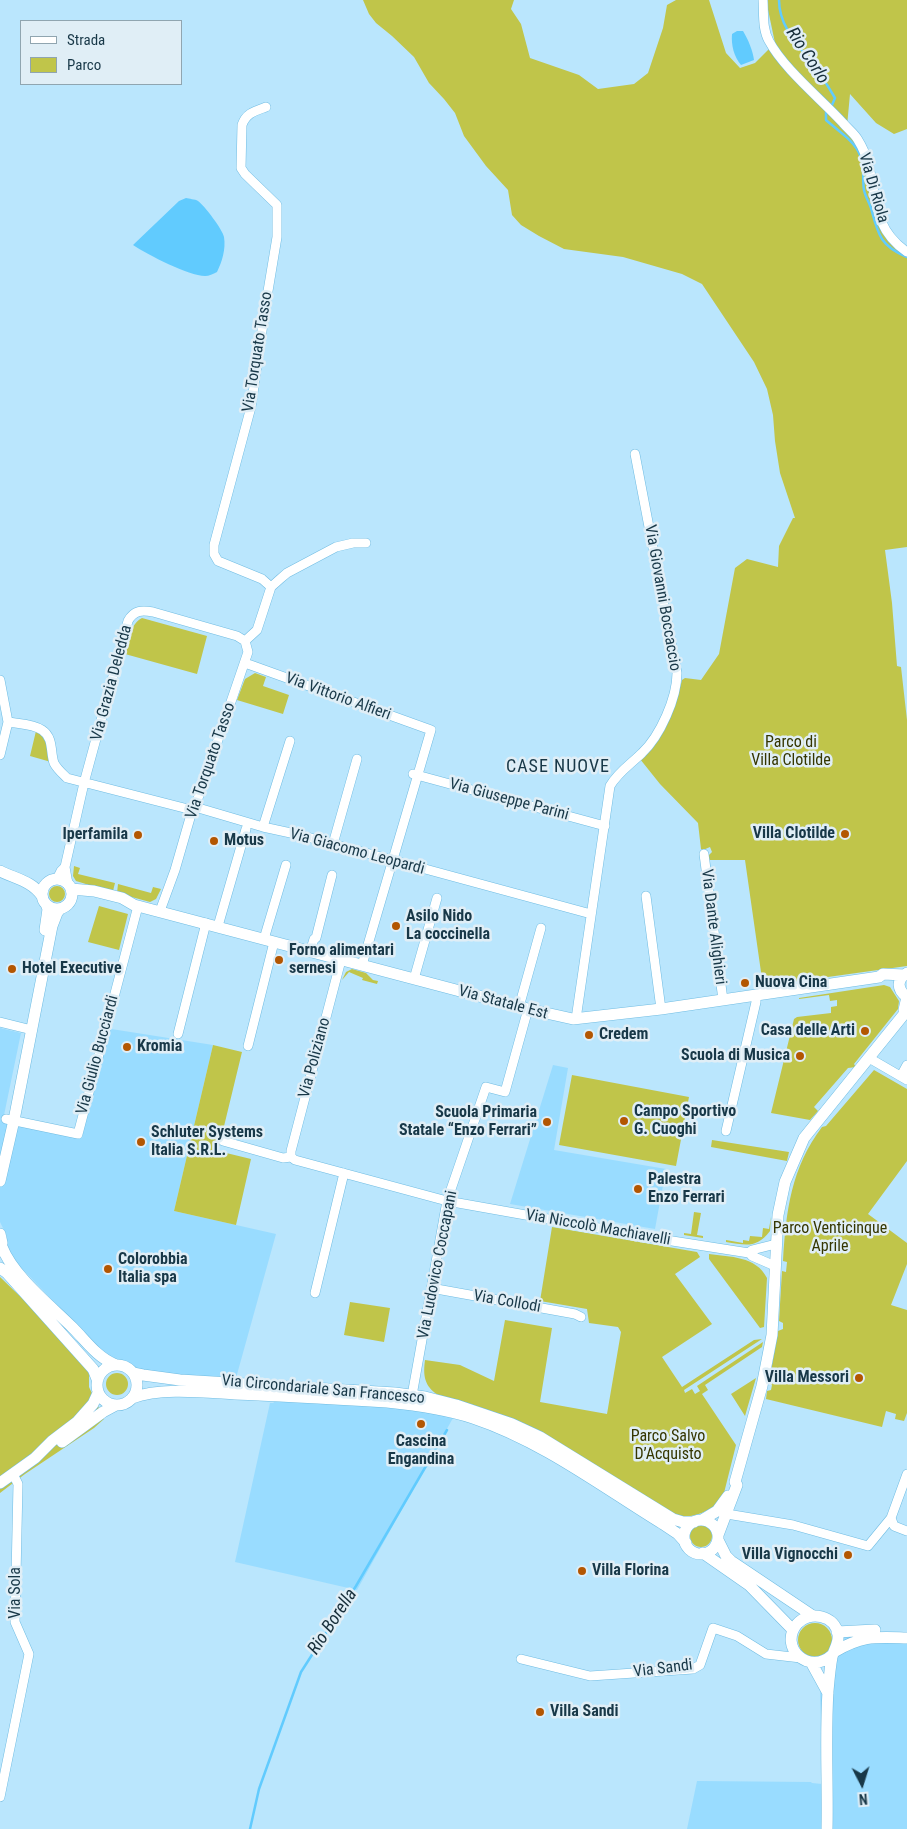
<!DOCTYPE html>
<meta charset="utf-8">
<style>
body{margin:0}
#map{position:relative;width:907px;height:1829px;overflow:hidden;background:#bae6fd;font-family:"Roboto Condensed",sans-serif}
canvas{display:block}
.legend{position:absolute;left:20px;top:20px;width:162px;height:65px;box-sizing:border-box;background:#e0eef6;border:1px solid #90a5b0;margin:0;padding:6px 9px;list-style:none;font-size:15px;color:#183848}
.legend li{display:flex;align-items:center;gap:10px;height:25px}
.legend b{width:25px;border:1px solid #90a5b0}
.north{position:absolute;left:837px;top:1759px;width:50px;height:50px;-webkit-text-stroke:4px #e0eef6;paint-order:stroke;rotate:175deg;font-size:14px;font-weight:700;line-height:20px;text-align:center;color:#183848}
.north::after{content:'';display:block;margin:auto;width:18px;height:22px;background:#183848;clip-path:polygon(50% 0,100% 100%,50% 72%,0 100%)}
</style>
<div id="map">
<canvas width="907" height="1829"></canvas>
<ul class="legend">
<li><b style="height:6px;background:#fff"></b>Strada</li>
<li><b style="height:14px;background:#c0c54a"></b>Parco</li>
</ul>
<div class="north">N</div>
</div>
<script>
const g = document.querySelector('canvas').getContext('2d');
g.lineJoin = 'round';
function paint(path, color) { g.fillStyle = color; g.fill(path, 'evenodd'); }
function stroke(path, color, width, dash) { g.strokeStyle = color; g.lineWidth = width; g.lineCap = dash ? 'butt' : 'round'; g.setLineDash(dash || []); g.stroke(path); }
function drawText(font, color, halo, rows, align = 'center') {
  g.font = font + ' "Roboto Condensed",sans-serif'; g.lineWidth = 5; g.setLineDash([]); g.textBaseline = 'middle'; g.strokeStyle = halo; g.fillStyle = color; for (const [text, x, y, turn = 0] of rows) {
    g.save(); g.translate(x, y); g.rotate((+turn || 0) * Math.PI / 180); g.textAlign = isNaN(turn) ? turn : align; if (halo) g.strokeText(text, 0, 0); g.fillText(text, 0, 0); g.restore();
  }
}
paint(new Path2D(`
 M0 1028 21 1033 3 1120 82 1138 105 1028 213 1045 174 1211 276 1234 236 1378 142 1372 126 1361 109 1359 7 1253V1236L0 1222Z
 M553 1065 568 1068 554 1150 666 1169 655 1229 510 1204Z
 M287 1391 384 1399 453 1418 357 1590 235 1562 270 1403H273Z
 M843 1634H907V1829H687L697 1781 811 1782 812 1783 822 1784 820 1686Z`), '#99dcff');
paint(new Path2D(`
 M363 0H514L511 9 521 24 530 58 579 75 598 89 634 84 648 73 663 28 667 5 676 0H709L726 53 740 68 755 63 775 43 766 0H907V129L894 134 876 123 850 94 847 126 859 143 878 217 907 252V547L885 550 892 603 897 666 901 667 907 720V966L763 986 745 860H709L708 856 712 852 710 847 703 850 701 849 698 823 660 784 640 759 664 728 674 708 682 680 685 678 701 680 719 654 735 568 747 559 778 567 779 546 793 518H795L780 473 775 441 773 415 767 389 754 362 702 284 682 274 623 257 564 249 539 236 521 225 512 215 508 190 486 166 464 136 455 113 444 99 429 83 414 57 392 36 376 23 369 14Z
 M142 618 207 636 197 674 125 654C128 642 130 624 142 618Z
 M255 673 266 677 263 686 289 695 283 714 237 700 245 679Z
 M36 731C50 740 49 747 51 762L30 756Z
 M74 866 80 868 78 874 115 883 113 891 112 892 76 881 73 876Z
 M118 884 151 893 153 887 161 889 156 899 150 902 117 893Z
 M49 894a8 8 0 1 1 16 0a8 8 0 1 1-16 0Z
 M99 906 128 914 119 950 88 942Z
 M352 969 366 973 373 980 378 981 377 984 362 980 363 978 349 972 342 980 346 972Z
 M884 985 890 987 899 1001 898 1009 854 1064 856 1067 848 1068 814 1107 818 1111 810 1120 771 1113 794 1019 797 1017 831 1013V1007L837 1006V1000L830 1001 829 995 799 999V998Z
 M213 1045 242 1052 218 1151 251 1159 236 1225 174 1211Z
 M874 1070 907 1089V1161L868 1214 907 1243V1264L891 1305 907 1310V1413L904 1421 895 1419 896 1414 886 1411 882 1427 766 1399 767 1391 771 1390 772 1385 769 1382 778 1331 783 1329V1323L779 1321 782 1271 786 1272 787 1262 783 1261C786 1211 791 1168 822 1127L826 1126Z
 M572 1075 689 1097 676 1166 559 1145Z
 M712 1140 789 1152 787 1161 711 1147Z
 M694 1212 701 1213 697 1235 703 1236V1238L684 1235V1233L691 1234Z
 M771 1217 770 1231C756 1249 746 1245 726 1242V1240L743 1243V1240L749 1241 750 1236 762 1237 763 1228 769 1229Z
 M552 1227 697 1252 700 1257 675 1274 712 1324 662 1357 682 1387 754 1340 762 1339 684 1390 685 1393 692 1389 695 1394 700 1391 697 1386 763 1342 762 1347 705 1385 708 1390 702 1394 736 1445 722 1501C707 1512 698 1516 680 1517L438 1395C424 1386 423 1375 425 1360L460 1365 494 1381 505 1320 552 1328 540 1402 607 1414 621 1332 618 1327 589 1323 587 1309 540 1301Z
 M709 1254C730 1257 756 1256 767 1278L764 1327 760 1328 709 1259Z
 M0 1277 31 1307 89 1372V1387L104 1419 94 1428 25 1474 0 1493Z
 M350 1302 390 1308 384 1342 344 1335Z
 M106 1384a11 11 0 1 1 22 0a11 11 0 1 1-22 0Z
 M756 1378 745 1416 731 1394Z
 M690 1536a11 11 0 1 1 22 0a11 11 0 1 1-22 0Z
 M798 1640a17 17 0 1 1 34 0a17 17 0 1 1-34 0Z`), '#c0c54a');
paint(new Path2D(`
 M737 31H743C748 39 753 51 754 60L741 65C734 57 731 45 732 34Z
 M186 198C189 199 195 199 198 201 204 205 223 230 224 237 226 249 222 262 217 272 213 274 209 276 205 276 189 276 148 255 133 245L179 201Z`), '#61cbfe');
stroke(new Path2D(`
 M779 0C779 25 796 43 811 62 820 73 828 86 835 98L832 105 826 112V120C837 130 855 141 860 155 865 166 862 178 864 190 865 196 869 202 871 208 878 234 880 246 907 257
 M250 1829 259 1789 301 1672 356 1586 447 1430`), '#61cbfe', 2.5);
const minor = new Path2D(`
 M763 0C764 13 762 29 769 41 784 69 821 99 843 123 848 129 855 134 858 140 882 178 863 222 907 252
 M266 107C255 111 246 113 242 125L241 168 245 174 277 205V237L266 303 251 407 214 545V554L218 561 262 579 271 587
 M245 641 257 630 271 587 280 579 287 573 336 547 353 543H366
 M245 663 431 730 362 965
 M0 680 8 722 0 755
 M8 722C19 724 33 724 42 730 54 738 50 752 54 763 57 769 62 773 67 778L188 809 195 807 263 827 300 835 591 914
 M413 774 605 826
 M263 827 290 741
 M333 844 357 759
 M704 854 723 1000
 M57 879 61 871 65 867
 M68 884 65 867 84 783 128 621C134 610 142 610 153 612L237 636 245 641
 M646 896 661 1009
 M160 911 175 870 192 811 195 807 248 652 245 641
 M218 926 246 829
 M264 939 286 865
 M310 952 314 939 316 938 332 875
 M341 960 291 1151V1157L295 1160 447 1201 666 1240 749 1253 752 1256 775 1266
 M414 979 437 898
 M519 1007 541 928
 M576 1019 610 786C618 772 631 764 642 753 660 736 677 698 677 673L635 454
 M0 1022 32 1030
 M178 1034 206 923
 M248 1046 274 942
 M869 1058 907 1080
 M901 1076 907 1065
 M6 1119 78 1134 138 906
 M726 1131 756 1002V996
 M223 1141 283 1158 291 1157
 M749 1253 752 1250 776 1244
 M431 1288 575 1314 581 1317
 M315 1293 344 1173
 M411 1401 447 1201 486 1087 505 1092 528 1009
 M727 1514 793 1525 868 1546 891 1518 907 1474
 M891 1518 894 1526 907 1531
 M521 1659 590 1676 693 1669 700 1665 713 1628 737 1636 766 1654 801 1658
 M0 1797 29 1654 15 1622 18 1484 13 1474`);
const tertiary = new Path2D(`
 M0 871C16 879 32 881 42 896
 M42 894a15 15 0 1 1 30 0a15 15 0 1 1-30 0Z
 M71 889 94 891 122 898 134 905 528 1009 573 1019 661 1009 879 977 883 974 904 975
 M45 930 48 909 46 904
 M907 973C896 979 897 990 907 997
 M0 1181 14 1120 52 926 57 913 60 909
 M0 1234 2 1243 0 1251
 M2 1247C13 1276 51 1306 73 1328 86 1341 97 1357 114 1364
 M0 1268 7 1273 93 1369 97 1379
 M97 1385a20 20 0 1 1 40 0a20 20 0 1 1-40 0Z
 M133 1373 143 1375 180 1380 395 1393 425 1397 456 1405 512 1424 540 1437 673 1519 683 1522H694
 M132 1398C161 1387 203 1392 235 1394 285 1396 336 1399 387 1402 416 1405 446 1409 473 1418 542 1441 601 1486 663 1524L678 1534 686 1543
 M62 1442 103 1412 116 1405
 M0 1483 35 1458 52 1441 77 1422 93 1404 98 1393
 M702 1520 717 1511 728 1496
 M684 1537a17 17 0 1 1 34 0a17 17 0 1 1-34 0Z
 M718 1535 737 1485 735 1482 762 1386 772 1335 778 1215 785 1182 804 1138 905 1013 904 1010 907 997
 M718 1540 726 1556 731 1561 813 1616
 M703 1553 749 1585 793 1630
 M837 1632 875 1630
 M834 1652C863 1635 875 1637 907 1638
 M811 1662 828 1693
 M827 1829C828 1783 825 1737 828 1691 829 1680 830 1668 832 1657 834 1649 839 1644 838 1635 836 1615 809 1610 797 1624 778 1647 809 1676 832 1655`);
stroke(minor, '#70bce2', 10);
stroke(tertiary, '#70bce2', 12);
stroke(minor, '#fff', 9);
stroke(tertiary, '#fff', 11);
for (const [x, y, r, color] of [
 [845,834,5,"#b35601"],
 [138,835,5,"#b35601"],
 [214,841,5,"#b35601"],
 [396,926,5,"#b35601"],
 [279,960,5,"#b35601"],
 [12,969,5,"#b35601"],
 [745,983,5,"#b35601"],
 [865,1031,5,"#b35601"],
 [589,1035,5,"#b35601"],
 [127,1047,5,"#b35601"],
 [800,1056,5,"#b35601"],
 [624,1121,5,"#b35601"],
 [547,1122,5,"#b35601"],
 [141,1142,5,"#b35601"],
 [638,1189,5,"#b35601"],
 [108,1269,5,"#b35601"],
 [859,1378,5,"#b35601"],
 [421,1424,5,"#b35601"],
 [848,1555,5,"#b35601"],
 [582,1571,5,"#b35601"],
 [540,1712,5,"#b35601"]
]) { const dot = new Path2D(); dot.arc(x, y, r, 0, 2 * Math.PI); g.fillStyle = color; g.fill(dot); stroke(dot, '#e0eef6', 2); }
drawText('16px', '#183848', '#e0eef6', [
 ["Via Di Riola",873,188,74],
 ["Via Torquato Tasso",258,352,-81],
 ["Via Giovanni Boccaccio",662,598,80],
 ["Via Grazia Deledda",112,683,-75],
 ["Via Vittorio Alfieri",338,697,20],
 ["Via Torquato Tasso",211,761,-71],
 ["Via Giuseppe Parini",509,800,15],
 ["Via Giacomo Leopardi",357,852,15],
 ["Via Dante Alighieri",713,927,83],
 ["Via Statale Est",503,1003,15],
 ["Via Giulio Bucciardi",98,1055,-75],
 ["Via Poliziano",315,1058,-75],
 ["Via Niccolò Machiavelli",598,1228,10],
 ["Via Ludovico Coccapani",438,1265,-79],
 ["Via Collodi",507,1302,10],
 ["Via Circondariale San Francesco",323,1390,5],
 ["Via Sola",16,1593,-90],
 ["Via Sandi",663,1669,-7]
]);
drawText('16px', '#353600', '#e0eef6', [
 ["Parco di",791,743],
 ["Villa Clotilde",791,761],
 ["Parco Venticinque",830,1229],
 ["Aprile",830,1247],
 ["Parco Salvo",668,1437],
 ["D’Acquisto",668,1455]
]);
drawText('bold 16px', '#183848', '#e0eef6', [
 ["Villa Clotilde",835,834,"right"],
 ["Iperfamila",128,835,"right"],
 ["Motus",224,841],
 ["Asilo Nido",406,917],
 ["La coccinella",406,935],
 ["Forno alimentari",289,951],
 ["sernesi",289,969],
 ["Hotel Executive",22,969],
 ["Nuova Cina",755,983],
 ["Casa delle Arti",855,1031,"right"],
 ["Credem",599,1035],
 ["Kromia",137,1047],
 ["Scuola di Musica",790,1056,"right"],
 ["Campo Sportivo",634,1112],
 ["G. Cuoghi",634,1130],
 ["Scuola Primaria",537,1113,"right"],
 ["Statale “Enzo Ferrari”",537,1131,"right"],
 ["Schluter Systems",151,1133],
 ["Italia S.R.L.",151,1151],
 ["Palestra",648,1180],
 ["Enzo Ferrari",648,1198],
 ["Colorobbia",118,1260],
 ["Italia spa",118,1278],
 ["Villa Messori",849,1378,"right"],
 ["Cascina",421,1442,"center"],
 ["Engandina",421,1460,"center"],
 ["Villa Vignocchi",838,1555,"right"],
 ["Villa Florina",592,1571],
 ["Villa Sandi",550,1712]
], 'left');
drawText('italic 18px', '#172e3a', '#e0eef6', [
 ["Rio Corlo",807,56,57],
 ["Rio Borella",333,1622,-57]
]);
g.letterSpacing = '1px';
drawText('18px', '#183848', '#e0eef6', [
 ["CASE NUOVE",558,767]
]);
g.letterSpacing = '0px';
</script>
